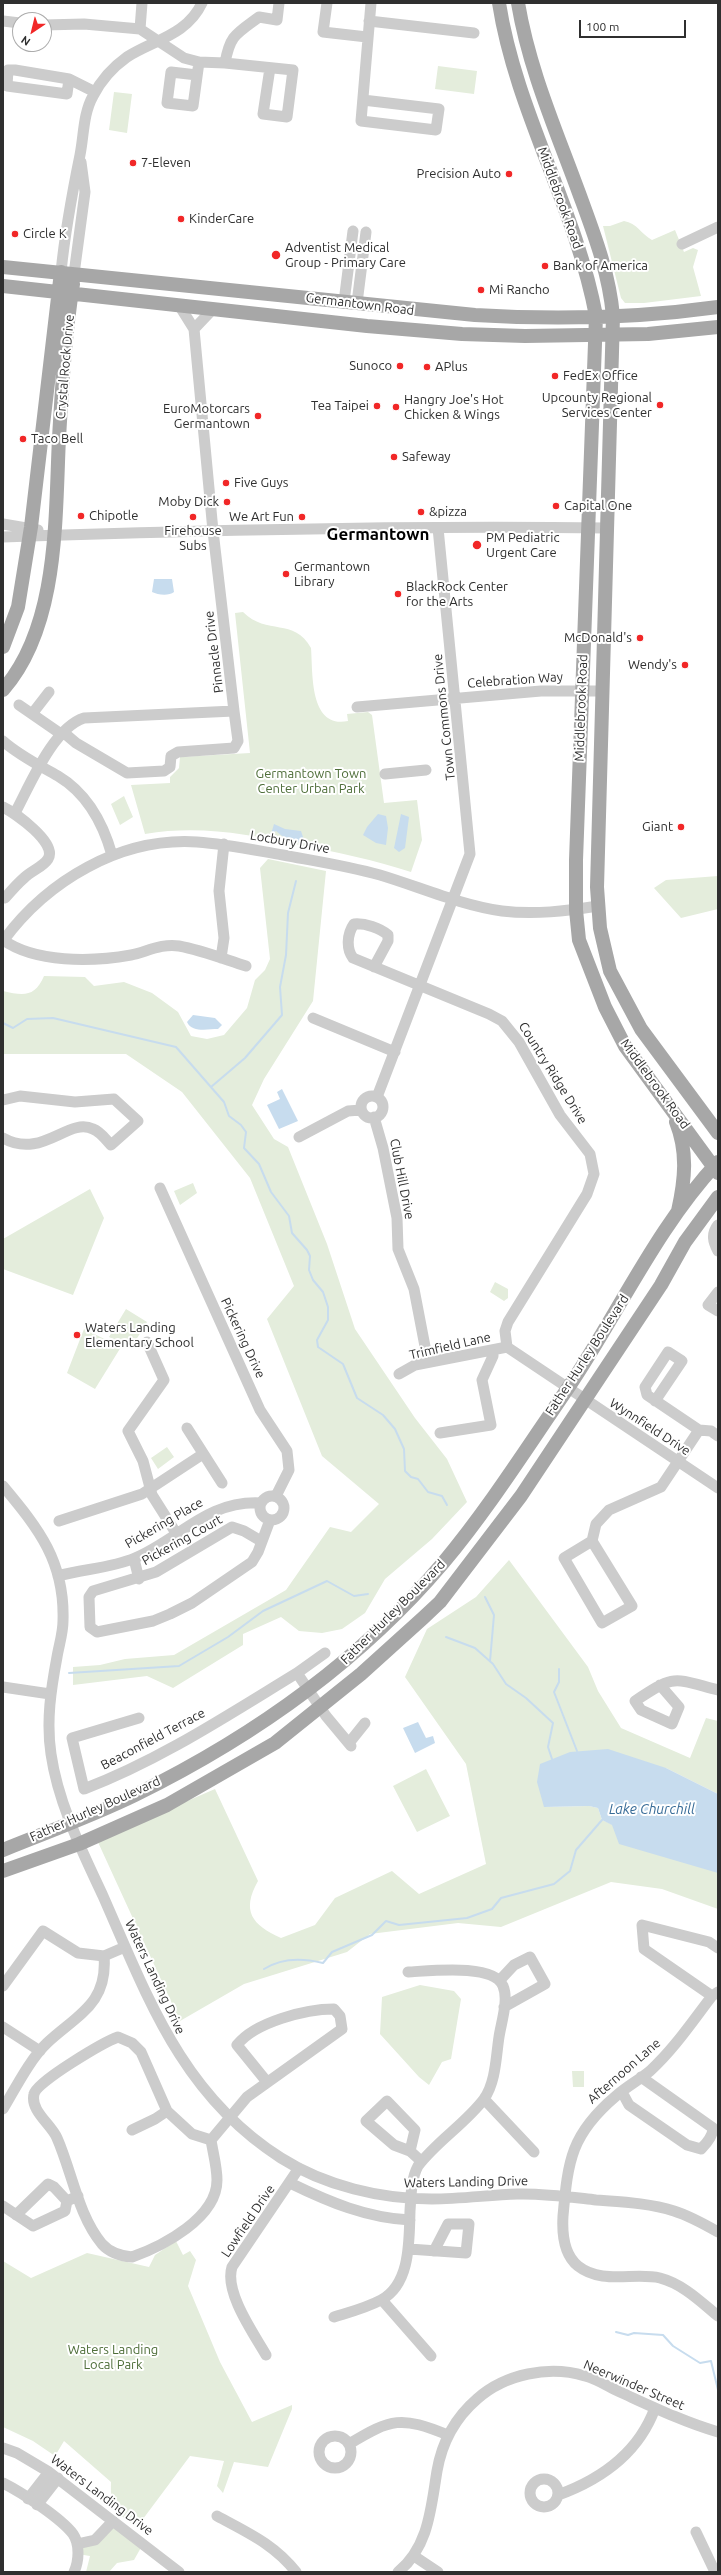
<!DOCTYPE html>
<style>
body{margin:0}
#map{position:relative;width:721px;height:2575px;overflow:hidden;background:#fff;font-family:Ubuntu,sans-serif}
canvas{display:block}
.frame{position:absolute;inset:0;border:4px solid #2f2f2f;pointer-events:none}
.north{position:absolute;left:12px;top:12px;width:40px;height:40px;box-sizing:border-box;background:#fff;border:1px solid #acacac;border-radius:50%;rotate:215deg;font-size:11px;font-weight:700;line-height:16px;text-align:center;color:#2f2f2f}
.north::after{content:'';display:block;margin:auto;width:14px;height:18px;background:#f12727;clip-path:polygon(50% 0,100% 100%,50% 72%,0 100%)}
.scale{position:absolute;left:579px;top:20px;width:107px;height:18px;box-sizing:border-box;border:2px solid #2f2f2f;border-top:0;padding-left:5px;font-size:12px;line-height:14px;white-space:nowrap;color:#2f2f2f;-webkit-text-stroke:3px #fff;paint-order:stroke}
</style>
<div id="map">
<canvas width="721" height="2575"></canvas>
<div class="frame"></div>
<div class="north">N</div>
<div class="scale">100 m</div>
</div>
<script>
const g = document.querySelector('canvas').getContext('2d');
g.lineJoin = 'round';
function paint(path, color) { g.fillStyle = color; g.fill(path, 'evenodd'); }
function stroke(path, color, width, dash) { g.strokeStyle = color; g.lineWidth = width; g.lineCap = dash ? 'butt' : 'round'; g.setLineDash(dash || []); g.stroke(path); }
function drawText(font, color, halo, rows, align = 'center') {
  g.font = font + ' Ubuntu,sans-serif'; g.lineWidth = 4; g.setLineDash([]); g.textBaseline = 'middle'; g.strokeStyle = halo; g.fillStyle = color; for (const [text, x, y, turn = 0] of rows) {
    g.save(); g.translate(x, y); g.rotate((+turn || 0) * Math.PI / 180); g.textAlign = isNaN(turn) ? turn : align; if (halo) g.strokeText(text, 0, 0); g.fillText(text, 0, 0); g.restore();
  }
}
paint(new Path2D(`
 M438 66 477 71 474 94 435 89Z
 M114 92 132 94 127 133 109 130Z
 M624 221C637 223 641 234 652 240L675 230 684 252 693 248 698 250 693 267 701 296 644 303H625L621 298 603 226H610Z
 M243 612C267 636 294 617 311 648 313 673 309 729 348 721L347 714 368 712 372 715 384 803 417 800 422 840 411 872C374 860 337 852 299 845 247 834 199 825 145 834L131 785 170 783V777L179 768 180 757 250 753 235 613Z
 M124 796 133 817 120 825 111 804Z
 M268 859 326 871 313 1001 264 1079 252 1105 274 1139 288 1147 327 1244 355 1329 415 1418 447 1459 467 1502 432 1539 385 1579 365 1613 342 1629 322 1633 299 1631 281 1617 243 1634V1645L173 1688 147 1676 73 1685V1667L100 1665 125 1659 174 1655 286 1590 330 1527 351 1532 379 1504 322 1456 267 1319 294 1286 250 1178 182 1092 126 1054H3V991C24 996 35 997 44 976L85 977 94 986 124 982 152 993 178 1012 191 1036 207 1039 224 1035 247 1008 255 980 265 970 270 959 260 868Z
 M718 876V909L681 918 654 888 666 880Z
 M193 1183 197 1193 180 1205 174 1191Z
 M90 1189 104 1218 73 1295 3 1269V1239Z
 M495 1282 508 1289V1298L504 1301 490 1292Z
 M126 1309 147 1322 131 1348 109 1337Z
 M84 1329 121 1347 95 1389 67 1373Z
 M167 1447 174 1457 158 1469 151 1458Z
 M509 1560 588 1667 598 1691 621 1728 690 1758 706 1718 718 1721V1794L666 1768 544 1807 589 1806 598 1808 602 1820 718 1872V1909L662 1889 611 1882 501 1927 458 1923 370 1934 347 1952 244 1984 180 2021 97 1840 215 1789 258 1881C241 1911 252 1925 281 1938L315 1925 335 1898 392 1871 419 1894 486 1864 466 1764 405 1677 427 1629 476 1597Z
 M426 1769 450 1816 417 1832 393 1786Z
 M420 1985 454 1991 461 1999 451 2059 442 2062 429 2085 419 2077 380 2034 382 1997Z
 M572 2071H584V2087H573Z
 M176 2241 183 2255 190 2251 196 2260 188 2286 220 2362 252 2422 292 2405V2409L268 2467 234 2462 223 2493 217 2486 224 2461 190 2456 137 2527C115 2512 110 2510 111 2482L64 2441 55 2456 33 2441 3 2427V2261L31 2278 87 2253 149 2267 155 2255Z
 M113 2521 143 2544 134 2560 117 2563 109 2572H86L90 2556 78 2554 77 2544 95 2540Z`), '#e4eddc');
paint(new Path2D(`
 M154 579H172L174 592C169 596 158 595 152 592Z
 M378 814 386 816 388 828 386 845 376 843 363 835 367 827Z
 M401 814 409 817 405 848 399 852 394 848Z
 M274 824 285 829 301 831 304 840C295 847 283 837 276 831L271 834Z
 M193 1015 215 1018 222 1025 218 1029C208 1029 192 1033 187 1022Z
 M282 1089 298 1121 279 1129 267 1105 280 1099 277 1092Z
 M418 1722 426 1738 433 1736 435 1743 415 1753 403 1728Z
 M608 1749 666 1768 718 1794V1873L619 1844 612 1825 602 1820 598 1808 589 1806 544 1807 537 1782 540 1764 570 1752Z`), '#c7dcee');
stroke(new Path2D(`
 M3 1023 13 1028 27 1019 53 1018 176 1047 224 1102 229 1116 241 1125 246 1132 244 1148 259 1164 271 1192 289 1216 292 1233 307 1250 310 1256 309 1270 313 1280 323 1292 328 1307V1320L317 1340 318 1347 343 1364 357 1398 383 1415 395 1429 404 1449 405 1471 411 1477 418 1479 428 1492 442 1496 447 1505
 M211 1087 245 1058 282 1015 280 987 286 955 288 913 296 881
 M485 1597 494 1615 490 1661
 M446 1637 475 1648 493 1664 506 1684 526 1698 553 1723 548 1747 552 1759
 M559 1669V1682L554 1692 577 1751
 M69 1673 179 1666 228 1637 263 1611 327 1581 354 1596 368 1594
 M264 1969C281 1958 303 1958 323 1963L332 1952 372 1935 386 1921 399 1925 467 1918 492 1909 501 1898 554 1884 570 1871 576 1850 602 1820
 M616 2332 628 2335 634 2333 663 2335 673 2346 700 2363 711 2361 718 2390`), '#c7dcee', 2);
stroke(new Path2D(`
 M327 3 323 32 367 37
 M3 21 20 23
 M369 21 474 33
 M44 25 84 24 140 29 184 58 199 62 225 63C230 35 236 34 259 17L277 20 279 3
 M140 29 142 3
 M225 63 293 70 287 117 263 114 270 68
 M197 75 171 72 167 103 193 106 199 62
 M69 79 67 94 7 86 8 70H15L69 79 95 92
 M363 100 439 109 436 130 361 121 371 3
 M682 244 718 227
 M61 272C65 232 72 194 80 155 84 135 83 114 93 96 101 80 113 67 127 57 154 40 187 35 202 3
 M74 274 85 192 81 162
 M344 302 353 231
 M357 303 366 232
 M194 329 213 309
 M3 524 38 530
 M3 537C204 530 406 525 607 528
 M19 705 61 734
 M357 707 541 691H603
 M32 714 49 692
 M63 732 76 743 127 773 164 771 170 767 171 756 178 752 234 748 238 741 234 711
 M3 741C20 756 39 765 58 776 88 794 103 823 112 855
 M385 774 426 770
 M3 807C15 813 58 843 48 859 43 867 31 871 24 878 17 884 11 891 5 898
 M15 813C30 785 53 728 84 718L234 711 213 531 194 329 179 305
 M3 940C35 963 92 962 131 955 146 952 162 943 179 946 201 950 224 959 246 966
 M3 941C47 881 120 837 197 842 226 844 254 850 283 855 315 861 348 866 380 875 420 887 460 905 502 911 535 915 566 911 598 906
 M221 958 224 938 219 891 224 844
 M374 967 388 941V935C380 928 365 923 354 924 347 934 346 949 353 958L489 1014 502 1021 519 1042 560 1115 590 1154 594 1174 587 1194 508 1322 505 1331 507 1347
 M313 1018 395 1052
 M361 1107a11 11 0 1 1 22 0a11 11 0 1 1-22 0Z
 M377 1097 470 854 438 528
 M3 1100 20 1096 75 1102 114 1099 138 1121 111 1145C106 1140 101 1132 93 1129 68 1117 42 1160 3 1138
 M374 1117 383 1148 397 1218 398 1249 414 1289 428 1362
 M299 1137 348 1111 361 1110
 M160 1188 260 1410 287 1451 289 1470 276 1496
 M718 1225C711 1234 713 1242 718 1251
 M718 1292 708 1305 718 1311
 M147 1342 164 1380 128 1431 143 1461 152 1495 176 1533
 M399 1374 415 1365 507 1347 718 1488
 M655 1401 682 1361 668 1352 645 1387 647 1395 699 1430 711 1431 718 1436
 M187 1428 222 1483
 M440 1433 491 1425 482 1380 493 1356V1351
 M3 1486C39 1529 65 1562 63 1621 63 1633 59 1645 57 1657 51 1689 46 1721 51 1754 58 1803 82 1851 103 1896 148 1998 182 2095 281 2158 325 2186 381 2199 432 2199 460 2199 489 2195 517 2194 543 2193 570 2197 596 2200 622 2202 649 2203 674 2211 690 2216 704 2224 718 2232
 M260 1508a12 12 0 1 1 24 0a12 12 0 1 1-24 0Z
 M59 1521 142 1494 203 1454
 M261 1541 244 1531 232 1527 156 1572 93 1591 89 1597 90 1627 97 1632 153 1621 170 1614 192 1603 252 1562 258 1552 270 1520
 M592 1541 632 1606 602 1623 564 1558 592 1541 596 1524 609 1510 661 1487 699 1430
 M134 1559 139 1579
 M58 1576C83 1569 112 1568 135 1558 180 1539 207 1500 261 1503
 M297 1673 325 1653
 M660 1685 679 1707 672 1724 641 1710 635 1701C676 1674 672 1678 718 1690
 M3 1687 50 1694
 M139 1718 72 1738 84 1789C160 1760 228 1715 297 1673L326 1716 351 1746
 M349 1743 365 1723
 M500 1980 514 1965 530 1957 545 1984 504 2007
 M3 1986 43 1931 78 1953 104 1956
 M718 1992 712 1996C692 2022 674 2049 650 2071 639 2080 626 2087 616 2096 571 2134 568 2160 563 2216 562 2233 563 2254 578 2266 602 2285 634 2272 660 2278 683 2284 701 2302 718 2316
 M712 1996 644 1949 642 1925 709 1942 718 1948
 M3 2027 40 2051
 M622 2092 629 2105 687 2145 701 2149C707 2143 713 2136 713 2128L641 2077
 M484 2099 534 2152
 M3 2109C15 2089 30 2059 47 2043 77 2015 108 2004 104 1956L125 1947
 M132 2130 155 2119 167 2111
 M211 2140 192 2134 167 2111 141 2052 132 2043 118 2037C104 2042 36 2082 34 2094 30 2111 51 2124 57 2138 72 2172 78 2215 102 2244 110 2253 121 2256 132 2257 163 2246 217 2218 217 2180 217 2167 213 2153 211 2140L247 2097 342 2029 340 2016 334 2009C306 2009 255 2022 237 2045L267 2082
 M410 2151 415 2130 387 2101 366 2121 394 2145 410 2151 421 2161
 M290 2183C329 2202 367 2218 410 2220
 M3 2206 33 2226 65 2211 67 2201 78 2196
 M16 2215 48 2184 54 2187 67 2201
 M409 2249 466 2253 469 2224H448L434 2251
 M382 2300 431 2356
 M334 2317C350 2312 366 2308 381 2300 411 2284 409 2240 410 2211 411 2196 411 2179 418 2166 437 2141 465 2124 484 2099 496 2082 496 2056 499 2037 501 2023 509 2000 503 1986 494 1963 429 1971 408 1972
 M266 2355C254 2334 224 2292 232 2267L299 2168
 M319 2452a16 16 0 1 1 32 0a16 16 0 1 1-32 0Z
 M349 2444C392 2418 401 2416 448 2435
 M3 2448 17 2453 49 2472 179 2572
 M530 2493a14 14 0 1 1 28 0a14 14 0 1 1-28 0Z
 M3 2483C21 2492 61 2518 73 2534 80 2544 79 2561 74 2572
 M558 2495C602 2479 639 2452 655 2408
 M28 2499 49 2472
 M37 2505 58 2478
 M217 2516C248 2533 274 2544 296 2572
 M696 2532 715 2572
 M77 2544 95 2540 113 2521
 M414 2556 438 2572
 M398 2572C429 2547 431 2507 437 2471 442 2442 455 2418 477 2399 505 2374 549 2365 585 2376 597 2379 609 2387 620 2392 653 2407 684 2422 718 2432`), '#ccc', 11);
stroke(new Path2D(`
 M499 3C516 112 576 208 596 316L576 860V910L579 940 605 1007 625 1046 718 1173
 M518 3C529 69 556 130 579 193 594 234 609 272 613 316L597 887 600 928 610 971 641 1029 718 1133
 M3 267 475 315C556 320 638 318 718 307
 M3 286 367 326 462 334 525 336 648 334 718 327
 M3 647 18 607 31 527 61 272
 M3 690C59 626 55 519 59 438 62 387 65 335 73 284
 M676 1122C688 1152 685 1180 678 1211
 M3 1850C47 1832 92 1816 135 1795 251 1738 360 1661 443 1563 489 1508 528 1446 568 1388 618 1314 657 1227 718 1162
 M3 1871 79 1844 167 1805 275 1743 361 1674 423 1618 440 1602 521 1496 661 1285 685 1242 718 1197`), '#a7a7a7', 14);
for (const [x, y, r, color] of [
 [133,163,4,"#f12727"],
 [509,174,4,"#f12727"],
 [181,219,4,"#f12727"],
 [15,234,4,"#f12727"],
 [276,255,5,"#f12727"],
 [545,266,4,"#f12727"],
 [481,290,4,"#f12727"],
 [400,366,4,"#f12727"],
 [427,367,4,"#f12727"],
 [555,376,4,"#f12727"],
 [660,405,4,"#f12727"],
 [377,406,4,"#f12727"],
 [396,407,4,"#f12727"],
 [258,416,4,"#f12727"],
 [23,439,4,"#f12727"],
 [394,457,4,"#f12727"],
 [226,483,4,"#f12727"],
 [227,502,4,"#f12727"],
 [556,506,4,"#f12727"],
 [421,512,4,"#f12727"],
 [81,516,4,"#f12727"],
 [193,517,4,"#f12727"],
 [302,517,4,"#f12727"],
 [477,545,5,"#f12727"],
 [286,574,4,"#f12727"],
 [398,594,4,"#f12727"],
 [640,638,4,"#f12727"],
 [685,665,4,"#f12727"],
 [681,827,4,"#f12727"],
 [77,1335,4,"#f12727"]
]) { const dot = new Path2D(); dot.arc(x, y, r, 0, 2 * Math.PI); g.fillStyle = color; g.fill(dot); stroke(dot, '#fff', 1.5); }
drawText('13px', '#2f2f2f', '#fff', [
 ["7-Eleven",141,163],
 ["Precision Auto",501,174,"right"],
 ["KinderCare",189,219],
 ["Circle K",23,234],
 ["Adventist Medical",285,248],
 ["Group - Primary Care",285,263],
 ["Bank of America",553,266],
 ["Mi Rancho",489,290],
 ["Sunoco",392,366,"right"],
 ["APlus",435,367],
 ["FedEx Office",563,376],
 ["Upcounty Regional",652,398,"right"],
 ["Services Center",652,413,"right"],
 ["Hangry Joe's Hot",404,400],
 ["Chicken & Wings",404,415],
 ["Tea Taipei",369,406,"right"],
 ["EuroMotorcars",250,409,"right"],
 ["Germantown",250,424,"right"],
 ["Taco Bell",31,439],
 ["Safeway",402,457],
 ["Five Guys",234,483],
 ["Moby Dick",219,502,"right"],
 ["Capital One",564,506],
 ["&pizza",429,512],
 ["Chipotle",89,516],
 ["We Art Fun",294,517,"right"],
 ["Firehouse",193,531,"center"],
 ["Subs",193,546,"center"],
 ["PM Pediatric",486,538],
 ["Urgent Care",486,553],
 ["Germantown",294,567],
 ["Library",294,582],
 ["BlackRock Center",406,587],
 ["for the Arts",406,602],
 ["McDonald's",632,638,"right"],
 ["Wendy's",677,665,"right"],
 ["Giant",673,827,"right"],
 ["Waters Landing",85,1328],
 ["Elementary School",85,1343]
], 'left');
drawText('13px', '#2f2f2f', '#fff', [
 ["Middlebrook Road",560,198,70],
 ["Germantown Road",360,304,7],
 ["Crystal Rock Drive",65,367,-85],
 ["Pinnacle Drive",214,652,-97],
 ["Celebration Way",515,680,-4],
 ["Middlebrook Road",581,708,-88],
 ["Town Commons Drive",444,717,-96],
 ["Locbury Drive",290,842,10],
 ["Country Ridge Drive",553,1073,58],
 ["Middlebrook Road",655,1084,54],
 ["Club Hill Drive",402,1179,79],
 ["Pickering Drive",243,1338,65],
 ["Trimfield Lane",450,1346,-13],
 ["Father Hurley Boulevard",587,1355,-57],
 ["Wynnfield Drive",650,1427,33],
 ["Pickering Place",164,1523,-30],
 ["Pickering Court",182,1540,-29],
 ["Father Hurley Boulevard",393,1612,-45],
 ["Beaconfield Terrace",153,1739,-28],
 ["Father Hurley Boulevard",95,1809,-24],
 ["Waters Landing Drive",155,1977,65],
 ["Afternoon Lane",624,2071,-41],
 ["Waters Landing Drive",466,2182,-1],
 ["Lowfield Drive",248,2221,-56],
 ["Neerwinder Street",634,2385,23],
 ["Waters Landing Drive",102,2495,37]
]);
drawText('13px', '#4e6e39', '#fff', [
 ["Germantown Town",311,774],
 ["Center Urban Park",311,789],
 ["Waters Landing",113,2350],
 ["Local Park",113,2365]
]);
drawText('italic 14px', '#376b97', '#fff', [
 ["Lake Churchill",652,1809]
]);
drawText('bold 17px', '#000', '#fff', [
 ["Germantown",378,534]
]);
</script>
